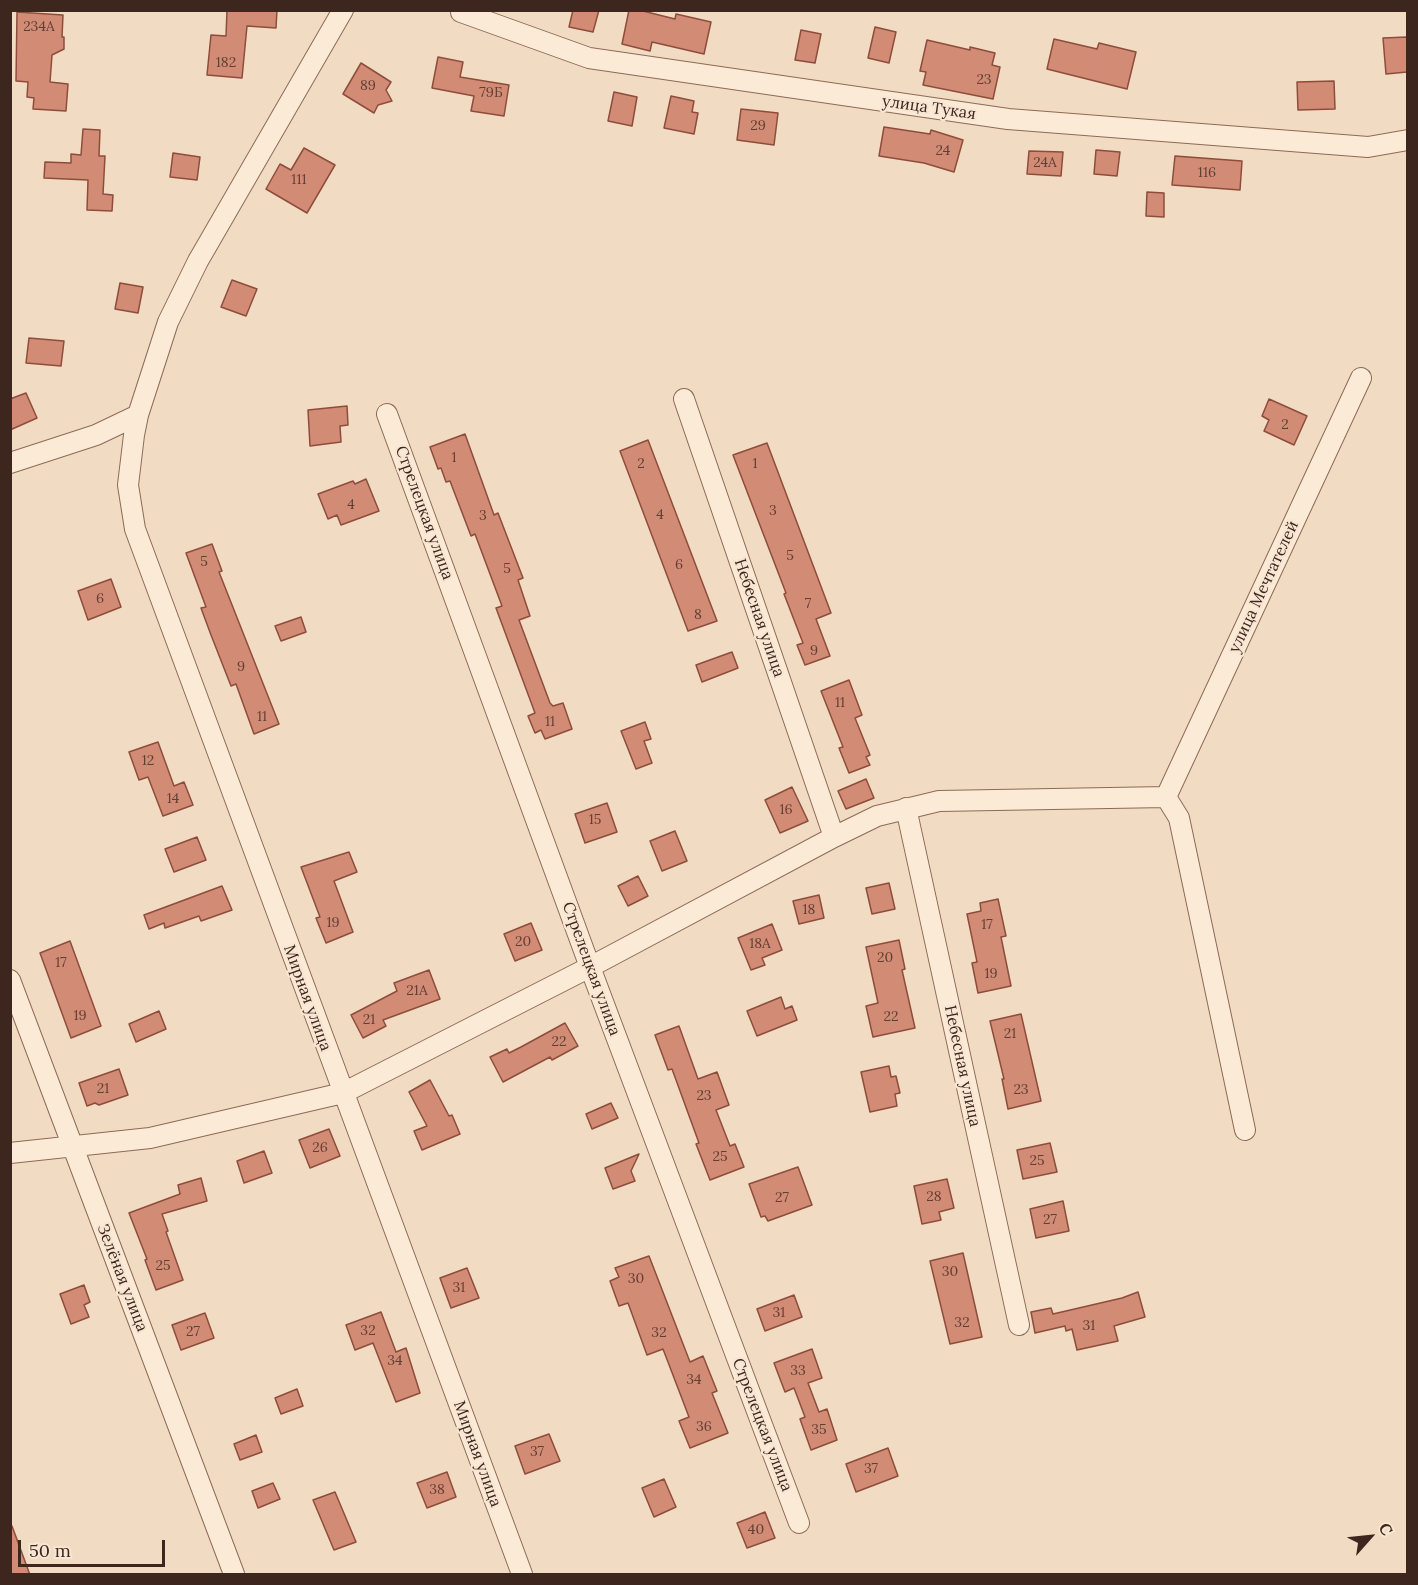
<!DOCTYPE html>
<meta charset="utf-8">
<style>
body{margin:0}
#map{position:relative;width:1418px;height:1585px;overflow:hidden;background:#f1dbc2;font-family:Lora,serif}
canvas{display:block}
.frame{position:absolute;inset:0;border:12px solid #3c261d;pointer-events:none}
.north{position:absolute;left:1340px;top:1507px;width:60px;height:60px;-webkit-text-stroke:4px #f8e6d2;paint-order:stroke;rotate:63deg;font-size:16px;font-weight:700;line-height:24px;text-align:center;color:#3c261d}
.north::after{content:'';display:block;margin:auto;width:21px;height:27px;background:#3c261d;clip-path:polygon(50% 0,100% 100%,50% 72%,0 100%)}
.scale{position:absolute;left:18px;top:1540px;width:147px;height:27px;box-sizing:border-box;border:3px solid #3c261d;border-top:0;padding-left:8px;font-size:18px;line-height:21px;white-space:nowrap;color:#3c261d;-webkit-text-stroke:4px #f8e6d2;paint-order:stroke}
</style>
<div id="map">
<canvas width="1418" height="1585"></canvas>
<div class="frame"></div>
<div class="north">С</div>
<div class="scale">50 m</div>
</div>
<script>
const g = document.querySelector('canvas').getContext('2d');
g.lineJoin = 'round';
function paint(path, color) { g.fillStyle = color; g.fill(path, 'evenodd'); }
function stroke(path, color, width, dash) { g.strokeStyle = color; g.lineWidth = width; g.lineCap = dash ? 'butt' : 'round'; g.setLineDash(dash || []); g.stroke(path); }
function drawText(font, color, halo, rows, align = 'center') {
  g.font = font + ' Lora,serif'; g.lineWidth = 4.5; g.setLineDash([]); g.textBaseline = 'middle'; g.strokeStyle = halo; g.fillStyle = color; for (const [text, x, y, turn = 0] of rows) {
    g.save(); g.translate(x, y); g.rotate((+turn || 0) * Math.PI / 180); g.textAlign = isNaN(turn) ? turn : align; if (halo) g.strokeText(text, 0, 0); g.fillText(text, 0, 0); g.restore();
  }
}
const building = new Path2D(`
 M227 10H277L276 28 247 26 242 78 207 75 211 35 226 36Z
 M573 10H599L593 32 569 27Z
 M629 10H639L675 19 676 14 711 22 704 54 652 42 650 51 622 44Z
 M17 12 63 15 62 37H64V49L52 55 50 82 68 84 66 111 33 109 34 98 27 97 28 82 16 81Z
 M875 27 896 32 889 63 868 58Z
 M801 30 821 34 815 63 795 60Z
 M1407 37V72L1386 74 1383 38Z
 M1054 39 1097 49 1099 43 1136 52 1127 89 1047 69Z
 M927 40 970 50V47L995 53 992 65 1000 67 993 99 923 85 926 72 920 71Z
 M438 57 463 62 460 77 509 85 504 116 471 111 474 96 432 88Z
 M361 63 391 82 386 90 392 101 378 105 374 113 343 94Z
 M1334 81 1335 109 1298 110 1297 82Z
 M614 92 637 97 632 126 608 121Z
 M671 96 694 101 692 112 698 113 694 134 664 128Z
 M741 109 778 113 774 145 737 140Z
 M884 127 930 134 931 130 963 140 954 172 924 163 879 156Z
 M83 129 100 130 99 156H105L103 194 113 195 112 211 87 210 88 180 44 178 45 162 71 163V154L81 155Z
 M304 148 335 165 307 213 266 189 280 164 291 170Z
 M1096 150 1120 152 1117 176 1094 174Z
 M1029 151 1063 152 1061 176 1027 174Z
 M173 153 200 157 197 180 170 177Z
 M1175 156 1242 161 1240 190 1172 185Z
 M1147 192 1164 193V217L1146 216Z
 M232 280 257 289 246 316 221 307Z
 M120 283 143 287 138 313 115 309Z
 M29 338 64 341 61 366 26 363Z
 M26 393 37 418 10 430V399Z
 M1269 399 1307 416 1294 445 1264 431 1269 420 1262 416Z
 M347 406 348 425 340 426 341 442 310 446 308 410Z
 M465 434 494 515 498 513 523 578 518 580 530 616 519 620 550 703 553 706 563 703 572 729 545 739 541 730 535 733 528 716 535 713 496 608 502 606 475 534 471 536 450 481 446 482 441 468 438 469 430 447Z
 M648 440 717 621 688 631 620 451Z
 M767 443 831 613 816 619 830 656 805 665 797 645 803 643 784 594 786 593 733 455Z
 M366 479 379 511 341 525 337 515 328 519 318 494 353 481 355 484Z
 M212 544 222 571 219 572 279 724 254 734 236 684 231 686 211 635 201 608 206 607 186 553Z
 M111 579 121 607 88 620 78 591Z
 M301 617 306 632 281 641 275 626Z
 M732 652 738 668 702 682 696 665Z
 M849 680 862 715 855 718 870 755 866 757 870 765 849 773 839 748 843 747 821 691Z
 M645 722 651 739 644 741 652 763 636 769 621 731Z
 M158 742 174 786 184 782 193 805 163 816 148 777 139 780 129 752Z
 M866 779 874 798 846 809 838 791Z
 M792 787 808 821 780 833 765 800Z
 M607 803 617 832 585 843 575 814Z
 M675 831 687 861 662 871 650 841Z
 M197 837 206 860 174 872 165 849Z
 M349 852 357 872 334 881 353 932 326 943 316 918 320 917 301 867Z
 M638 876 648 896 628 906 618 886Z
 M889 883 895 909 872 914 866 888Z
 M222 886 232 910 201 921 199 916 165 928 164 923 149 929 144 915Z
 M819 895 824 918 799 924 793 901Z
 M998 899 1006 936 1001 937 1011 986 978 993 972 963 977 962 967 914 981 911 980 903Z
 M531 923 542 950 515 961 504 934Z
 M772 924 782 950 762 958 765 965 751 970 738 938Z
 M899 940 905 969 902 970 915 1028 873 1037 866 1006 878 1003 866 947Z
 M70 941 101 1026 71 1038 40 953Z
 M429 970 440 999 383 1020 386 1026 363 1038 351 1015 397 991 394 983Z
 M781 997 785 1009 792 1006 797 1020 757 1036 747 1011Z
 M159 1011 166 1029 136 1042 129 1024Z
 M1021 1014 1041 1101 1008 1109 1002 1079H1004L990 1021Z
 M565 1023 578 1046 552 1060 550 1057 503 1082 490 1057 507 1049 509 1053 521 1047Z
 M679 1026 698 1079 717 1072 729 1105 716 1110 730 1146 735 1144 744 1167 710 1180 696 1144 699 1143 672 1069 668 1070 655 1035Z
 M889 1066 891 1077 896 1076 900 1093 895 1094 897 1106 870 1112 861 1072Z
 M119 1069 128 1095 99 1105 95 1103 87 1106 79 1083Z
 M430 1080 449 1116 452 1115 460 1134 422 1150 414 1131 427 1126 409 1092Z
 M611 1103 618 1118 592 1129 586 1114Z
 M329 1129 340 1156 310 1168 299 1140Z
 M1050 1143 1057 1172 1023 1179 1017 1150Z
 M264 1151 272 1173 244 1183 237 1161Z
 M639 1154 631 1171 635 1181 613 1189 605 1168Z
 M798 1167 812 1205 768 1221 765 1216 761 1217 749 1184Z
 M201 1178 207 1201 162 1214 168 1231 166 1232 183 1280 156 1290 145 1260 147 1259 129 1213 180 1194 178 1185Z
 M947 1179 954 1208 939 1212 941 1220 922 1224 914 1186Z
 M1063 1201 1069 1231 1036 1238 1030 1209Z
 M963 1253 982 1337 950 1344 930 1261Z
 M649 1256 690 1362 703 1356 717 1391 712 1393 728 1433 690 1448 679 1421 689 1417 663 1349 647 1355 628 1303 619 1306 610 1281 619 1277 615 1268Z
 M467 1268 479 1298 451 1308 440 1278Z
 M84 1285 90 1302 84 1305 89 1317 71 1324 60 1294Z
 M1138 1292 1145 1317 1114 1326 1118 1341 1077 1350 1072 1329 1066 1331 1065 1326 1035 1333 1031 1312 1051 1308 1053 1314 1122 1298Z
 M794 1295 802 1317 765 1331 757 1309Z
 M381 1312 396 1352 406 1348 420 1393 396 1402 373 1343 355 1350 346 1325Z
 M205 1313 214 1338 181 1350 172 1325Z
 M812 1349 822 1378 808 1383 819 1412 827 1409 837 1440 811 1450 800 1419 805 1417 794 1388 785 1392 774 1363Z
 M297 1389 303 1406 281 1414 275 1398Z
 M549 1434 560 1461 525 1474 515 1446Z
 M256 1435 262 1452 240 1460 234 1444Z
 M888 1448 898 1476 856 1492 846 1464Z
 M447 1472 456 1497 427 1508 417 1483Z
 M664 1479 676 1507 654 1517 642 1488Z
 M273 1483 280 1499 258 1508 252 1491Z
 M335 1492 356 1542 334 1550 313 1500Z
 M765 1512 775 1538 747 1548 737 1523Z
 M10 1526H12L30 1575H10Z`);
paint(building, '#d28b75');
stroke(building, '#8e4d3b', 1.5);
const minor = new Path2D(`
 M343 10 198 261 168 322 138 415 134 435 128 485 135 529 522 1574
 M461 10V12L589 58 1008 119 1368 147 1408 140
 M684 399 834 837
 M387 414 590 967 799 1523
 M10 463 96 435 138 415
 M1166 797 1361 378
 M1166 797 1179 818 1245 1130
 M906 808 1019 1325
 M10 980 234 1574
 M10 1153 150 1138 343 1093 590 967 834 837 877 816 939 801 1166 797`);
stroke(minor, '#8d6a58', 22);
stroke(minor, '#fbead6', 20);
drawText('14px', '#623f33', null, [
 ["234А",39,27],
 ["182",226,63],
 ["23",984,80],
 ["89",368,86],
 ["79Б",491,93],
 ["29",758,126],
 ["24",943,151],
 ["24А",1045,163],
 ["116",1207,173],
 ["111",299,180],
 ["2",1285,425],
 ["1",454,458],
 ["2",641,464],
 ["1",755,464],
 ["4",351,505],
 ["3",773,511],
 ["4",660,515],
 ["3",483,516],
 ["5",790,556],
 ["5",204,562],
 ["6",679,565],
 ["5",507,569],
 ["6",100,599],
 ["7",808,604],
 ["8",698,615],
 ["9",814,651],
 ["9",241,667],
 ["11",840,703],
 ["11",262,717],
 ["11",550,722],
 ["12",148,761],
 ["14",173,799],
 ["16",786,810],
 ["15",595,820],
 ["18",809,910],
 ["19",333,923],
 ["17",987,925],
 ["20",523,942],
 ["18А",760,944],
 ["20",885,958],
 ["17",61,963],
 ["19",991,974],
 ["21А",417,991],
 ["19",80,1016],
 ["22",891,1017],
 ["21",369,1020],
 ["21",1010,1034],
 ["22",559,1042],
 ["21",103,1089],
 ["23",1021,1090],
 ["23",704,1096],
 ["26",320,1148],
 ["25",720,1157],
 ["25",1037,1161],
 ["28",934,1197],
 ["27",782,1198],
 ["27",1050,1220],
 ["25",163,1266],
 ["30",950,1272],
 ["30",636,1279],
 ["31",459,1288],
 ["31",779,1313],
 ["32",962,1323],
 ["31",1089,1326],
 ["32",368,1331],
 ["27",193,1332],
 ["32",659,1333],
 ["34",395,1361],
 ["33",798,1371],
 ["34",694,1380],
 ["36",704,1427],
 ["35",819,1430],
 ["37",537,1452],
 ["37",871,1469],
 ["38",437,1490],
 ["40",756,1530]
]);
drawText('16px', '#3c261d', '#f8e6d2', [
 ["улица Тукая",929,108,8],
 ["Стрелецкая улица",424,513,70],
 ["улица Мечтателей",1264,587,-65],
 ["Небесная улица",759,618,71],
 ["Стрелецкая улица",591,969,70],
 ["Мирная улица",307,998,70],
 ["Небесная улица",962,1066,78],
 ["Зелёная улица",122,1278,69],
 ["Стрелецкая улица",762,1425,69],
 ["Мирная улица",477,1454,70]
]);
</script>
